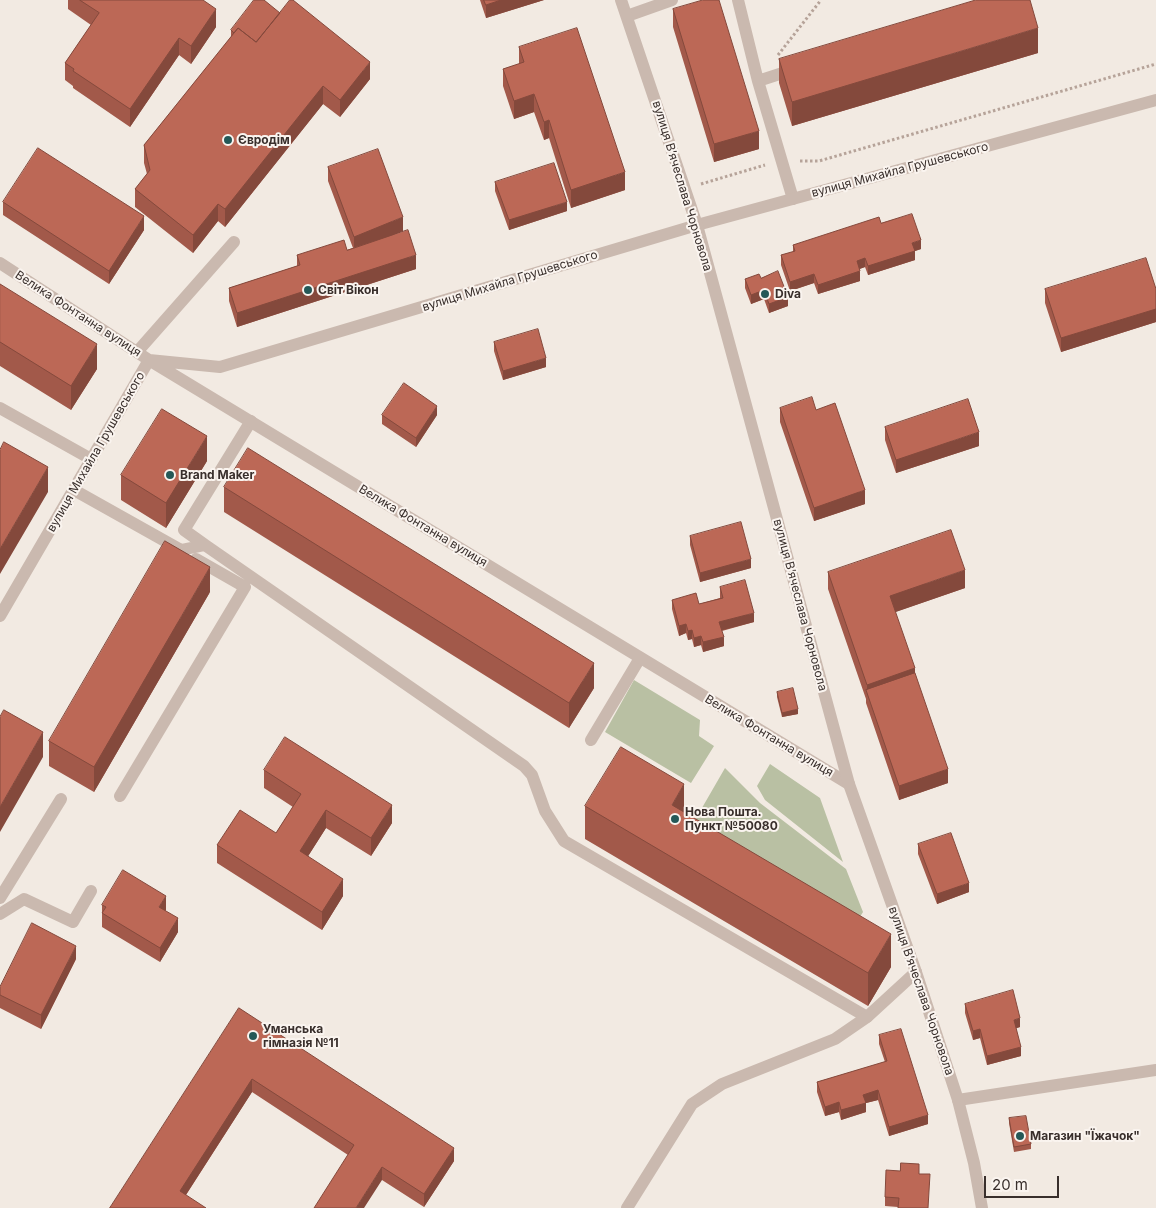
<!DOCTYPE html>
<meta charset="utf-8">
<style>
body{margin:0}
#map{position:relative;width:1156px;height:1208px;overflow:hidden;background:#f2eae2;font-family:Inter,sans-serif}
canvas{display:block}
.scale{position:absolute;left:984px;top:1176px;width:75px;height:22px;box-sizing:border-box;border:2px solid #392f2c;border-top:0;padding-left:6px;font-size:15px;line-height:18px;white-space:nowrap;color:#392f2c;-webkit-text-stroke:4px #faf4ef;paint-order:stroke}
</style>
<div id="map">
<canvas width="1156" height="1208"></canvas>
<div class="scale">20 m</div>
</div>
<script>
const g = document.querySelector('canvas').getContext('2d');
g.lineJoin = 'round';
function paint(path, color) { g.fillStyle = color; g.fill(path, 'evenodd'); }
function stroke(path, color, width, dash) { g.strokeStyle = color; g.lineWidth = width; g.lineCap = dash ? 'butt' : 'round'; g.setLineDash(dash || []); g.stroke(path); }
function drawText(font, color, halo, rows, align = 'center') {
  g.font = font + ' Inter,sans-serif'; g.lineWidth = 4; g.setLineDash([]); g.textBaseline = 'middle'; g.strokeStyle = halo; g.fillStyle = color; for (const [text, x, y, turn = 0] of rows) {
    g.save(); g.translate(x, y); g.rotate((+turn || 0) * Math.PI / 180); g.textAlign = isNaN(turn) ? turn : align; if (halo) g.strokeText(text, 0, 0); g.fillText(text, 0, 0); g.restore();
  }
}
paint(new Path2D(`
 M634 680 700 720 699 736 714 746 691 783 605 732Z
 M770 764 820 798 843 862 765 800 757 786Z
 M725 768 760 803 846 869 863 912 858 920 695 820Z`), '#b9c0a3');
stroke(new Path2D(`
 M778 55 821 0
 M800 161H819L1156 64
 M701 184 765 165`), '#b6a399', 3, [2.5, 2.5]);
stroke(new Path2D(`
 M738 0 758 81 795 69
 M627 16 672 0
 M758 81 793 199
 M137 352 234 242
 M0 408 91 459
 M74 490 181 550 205 545 524 766 532 775 545 811 564 841 867 1017
 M205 545 184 530 251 421
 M591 740 640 658
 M120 796 245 587 196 559
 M0 898 61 799
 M0 914 24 899 73 922 91 891`), '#cab9af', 12);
stroke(new Path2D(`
 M0 263 149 360 849 784
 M149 360 220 367 697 225 1156 100
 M0 616 149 360
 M958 1100 1156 1070
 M627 1208 692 1104 722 1084 835 1039 867 1017 916 972`), '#cab9af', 12);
stroke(new Path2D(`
 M621 0 697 225 849 784 916 972 958 1100 974 1163 982 1208`), '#cab9af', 12);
paint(new Path2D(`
 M68 0H203L216 27 191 64 179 55 130 127 73 88V86L65 80V63L91 25 68 9Z
 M480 0H544L486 18Z
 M673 9 759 149 714 162 673 27Z
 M280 13 370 79 340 117 323 104 225 227 218 221 193 253 135 207V189L147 174 144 163V145L231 37V30Z
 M519 47 625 190 571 208 549 138 544 140 534 112 514 119 503 86V69L519 64Z
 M1038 53 792 126 779 83V59Z
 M328 167 403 231 394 235 416 269 237 327 229 301V288L297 266V255L347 250 353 248 328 181Z
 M495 182 567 211 509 230 495 191Z
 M3 202 144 230 109 284 3 215Z
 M881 223 921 249 915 251V260L868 275 865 267 859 269 860 281 818 294 814 283 790 291 781 265V255L793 252V245Z
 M761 278 788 306 769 313 764 299 751 304 745 288V279Z
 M0 284 97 369 71 410 0 366Z
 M1045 289H1156V322L1061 352 1045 303Z
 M494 342 546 367 503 380 494 351Z
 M780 408 816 410 865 504 814 521 780 422Z
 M382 415H437L416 447 382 424Z
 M885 427 979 446 896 473 885 440Z
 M207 461 166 528 121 500V475Z
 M224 487 594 688 569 728 224 512Z
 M690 536 751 568 700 582 690 545Z
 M828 572 965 588 895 612 948 783 899 800 866 703V699L828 589Z
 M720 587 754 622 722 631 724 646 703 652 701 645 694 647 692 639 688 640 686 633 679 636 672 609V600L699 604 720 598Z
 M210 592 94 792 49 766V741Z
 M777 692 798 714 782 717 777 697Z
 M264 770 392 823 371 856 326 828 308 856 343 896 322 930 217 863V845L276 833 293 807 264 788Z
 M585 806 684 812 891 967 868 1006 585 839Z
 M918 844 969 892 937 904 918 854Z
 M102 905 166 910 165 911 178 932 160 962 102 927Z
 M76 959 41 1029 0 1008V987Z
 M965 1004 1020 1027 1016 1028 1021 1056 987 1065 980 1038 973 1040 965 1013Z
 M239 1008 454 1161 424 1207 382 1180 348 1155 252 1092 186 1195 110 1208Z
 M879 1035 928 1124 889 1136 878 1100 866 1103V1112L841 1120 839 1112 825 1116 817 1092V1082L885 1062 879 1044Z
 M1009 1118 1031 1144V1149L1014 1152 1009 1123Z
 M919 1174 930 1184 898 1207 885 1206V1197Z`), '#a2594a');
paint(new Path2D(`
 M501 0H544L486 18V5Z
 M216 9V27L191 64V46Z
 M1038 28V53L792 126V102Z
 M179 38V55L130 127V109Z
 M370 62V79L340 117V100Z
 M323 86V104L225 227V209Z
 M534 94V112L514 119V101Z
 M549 120V138L544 140V122Z
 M759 131V149L714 162V144Z
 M625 172V190L571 208V190Z
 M567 202V211L509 230V220Z
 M218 204V221L193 253V235Z
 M144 216V230L109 284V271Z
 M403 217V231L354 250V237Z
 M921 240V249L915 251V260L868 275V266L912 243Z
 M416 255V269L237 327V313Z
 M865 258V267L857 270V261Z
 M860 271V281L818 294V285Z
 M814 274V283L790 291V282Z
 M764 290V299L751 304V295Z
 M788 297V306L769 313V304Z
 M1156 309V322L1061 352V338Z
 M97 344V369L71 410V386Z
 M546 358V367L503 380V371Z
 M437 406V415L416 447V438Z
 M979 432V446L896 473V460Z
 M207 436V461L166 528V503Z
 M48 467V492L0 574V549Z
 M865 490V504L814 521V508Z
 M751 559V568L700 582V573Z
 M210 567V592L94 792V767Z
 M965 570V588L890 614V596Z
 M754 613V622L719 631V622Z
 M686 624V633L679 636V626Z
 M692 630V639L688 640V631Z
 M701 636V645L694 647V638Z
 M724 637V646L703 652V642Z
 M594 663V688L569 728V703Z
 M915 668V686L867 693V685Z
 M798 709V714L782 717V713Z
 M43 732V757L0 832V807Z
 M948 769V783L899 800V786Z
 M684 784V817L672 805Z
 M392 805V823L371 856V838Z
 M326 810V828L300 869V851Z
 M343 879V896L322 930V912Z
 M969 883V892L937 904V894Z
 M166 896V910L159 921V907Z
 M178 918V932L160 962V948Z
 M891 934V967L868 1006V973Z
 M76 946V959L41 1029V1015Z
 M1020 1018V1027L1014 1029V1020Z
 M980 1029V1038L973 1040V1031Z
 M1021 1047V1056L987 1065V1056Z
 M252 1079V1092L180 1204V1191Z
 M878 1090V1100L866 1103V1112L841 1120V1110L863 1095Z
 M839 1102V1112L825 1116V1107Z
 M928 1115V1124L889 1136V1127Z
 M454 1148V1161L424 1207V1194Z
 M382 1167V1180L364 1208H356Z`), '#84493c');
const building = new Path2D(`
 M80 0H203L216 9 191 46 179 38 130 109 73 71 74 69 65 63 99 13Z
 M254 0H264L280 13 256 42 238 28 234 33 231 30Z
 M290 0H293L370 62 340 100 323 86 225 209 218 204 193 235 135 189 150 170 144 145 238 28 256 42Z
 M484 0H501L486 5Z
 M703 0H719L759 131 714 144 673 9Z
 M976 0H1030L1038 28 792 102 779 59Z
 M577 28 625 172 571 190 549 120 544 122 534 94 514 101 503 69 524 62 519 47Z
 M38 148 144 216 109 271 3 202Z
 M378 149 403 217 354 237 328 167Z
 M554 163 567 202 509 220 495 182Z
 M912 214 921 240 912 243 915 251 868 266 865 258 857 261 860 271 818 285 814 274 790 282 781 255 795 251 793 245 879 217 881 223Z
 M408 230 416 255 237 313 229 288 300 265 297 255 344 240 347 250Z
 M1146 258 1156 289V309L1061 338 1045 289Z
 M778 271 788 297 769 304 764 290 751 295 745 279 759 274 761 278Z
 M0 284 97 344 71 386 0 342Z
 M538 329 546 358 503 371 494 342Z
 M404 383 437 406 416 438 382 415Z
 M812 397 816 410 835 403 865 490 814 508 780 408Z
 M968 399 979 432 896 460 885 427Z
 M162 409 207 436 166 503 121 475Z
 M4 442 48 467 0 549V450Z
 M248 448 594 663 569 703 224 487Z
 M741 522 751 559 700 573 690 536Z
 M951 530 965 570 890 596 915 668 867 685 828 572Z
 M165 541 210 567 94 767 49 741Z
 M745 580 754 613 719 622 724 637 703 642 701 636 694 638 692 630 688 631 686 624 679 626 672 600 696 593 699 604 723 598 720 587Z
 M915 673 948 769 899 786 866 690Z
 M793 688 798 709 782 713 777 692Z
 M4 710 43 732 0 807V717Z
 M285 737 392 805 371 838 326 810 300 851 343 879 322 912 217 845 240 810 276 833 301 794 264 770Z
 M621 747 684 784 672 805 891 934 868 973 585 806Z
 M951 833 969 883 937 894 918 844Z
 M123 870 166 896 159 907 178 918 160 948 102 913 106 907 102 905Z
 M32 923 76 946 41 1015 0 995V987Z
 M1013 990 1020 1018 1014 1020 1021 1047 987 1056 980 1029 973 1031 965 1004Z
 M239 1008 454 1148 424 1194 382 1167 356 1208H314L354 1145 252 1079 180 1191 206 1208H110Z
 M901 1029 928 1115 889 1127 878 1090 863 1095 866 1103 841 1110 839 1102 825 1107 817 1082 887 1061 879 1035Z
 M1026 1116 1031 1144 1014 1147 1009 1118Z
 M901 1163 919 1164V1174H930L928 1208H898L899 1198 885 1197 886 1170 900 1171Z`);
paint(building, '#bc6856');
stroke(building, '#84493c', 1);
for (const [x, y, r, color] of [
 [228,140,5,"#255857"],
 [308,290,5,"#255857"],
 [765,294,5,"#255857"],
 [170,475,5,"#255857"],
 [675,819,5,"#255857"],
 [253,1036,5,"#255857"],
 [1020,1136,5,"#255857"]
]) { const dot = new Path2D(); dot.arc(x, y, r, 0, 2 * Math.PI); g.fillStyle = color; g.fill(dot); stroke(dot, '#faf4ef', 2); }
drawText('bold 12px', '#392f2c', '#faf4ef', [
 ["Євродім",238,140],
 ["Світ Вікон",318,290],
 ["Diva",775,294],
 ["Brand Maker",180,475],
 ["Нова Пошта.",685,812],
 ["Пункт №50080",685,826],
 ["Уманська",263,1029],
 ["гімназія №11",263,1043],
 ["Магазин \"Їжачок\"",1030,1136]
], 'left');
drawText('12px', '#392f2c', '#faf4ef', [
 ["вулиця Михайла Грушевського",900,170,-15],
 ["вулиця В’ячеслава Чорновола",682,186,73],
 ["вулиця Михайла Грушевського",510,281,-17],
 ["Велика Фонтанна вулиця",78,314,33],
 ["вулиця Михайла Грушевського",96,452,-60],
 ["Велика Фонтанна вулиця",423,526,31],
 ["вулиця В’ячеслава Чорновола",800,605,75],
 ["Велика Фонтанна вулиця",769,736,31],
 ["вулиця В’ячеслава Чорновола",921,991,71]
]);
</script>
